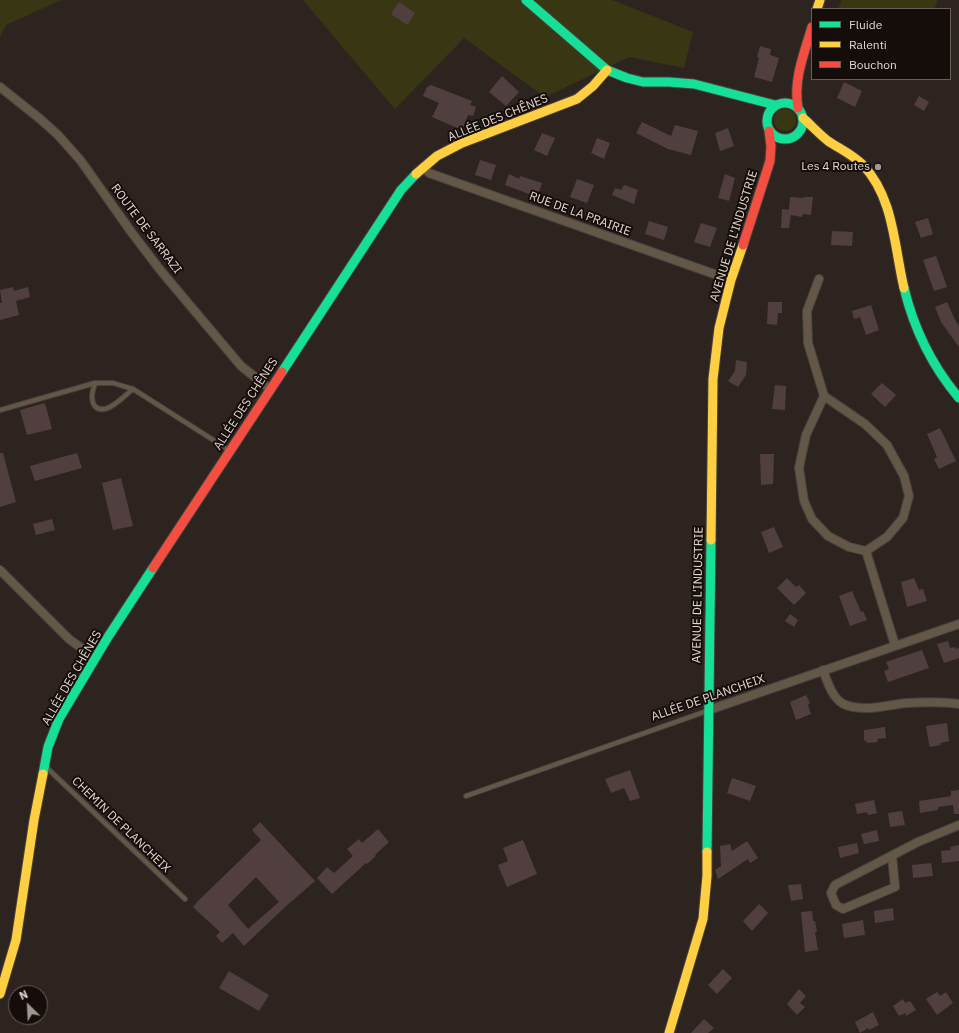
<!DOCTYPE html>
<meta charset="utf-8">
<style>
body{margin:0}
#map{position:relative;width:959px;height:1033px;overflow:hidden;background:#2d2420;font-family:"IBM Plex Sans",sans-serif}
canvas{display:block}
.legend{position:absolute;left:811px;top:8px;width:140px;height:72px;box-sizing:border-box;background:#150d0a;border:1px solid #675d59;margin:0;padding:5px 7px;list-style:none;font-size:12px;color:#e2d5d0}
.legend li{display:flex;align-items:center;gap:8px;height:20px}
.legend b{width:20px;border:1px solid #675d59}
.north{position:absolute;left:8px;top:985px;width:40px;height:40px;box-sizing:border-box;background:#150d0a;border:1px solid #675d59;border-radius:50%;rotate:336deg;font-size:11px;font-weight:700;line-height:16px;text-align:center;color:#e2d5d0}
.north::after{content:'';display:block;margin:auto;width:14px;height:18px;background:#a39792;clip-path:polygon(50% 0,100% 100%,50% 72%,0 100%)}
</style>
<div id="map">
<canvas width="959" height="1033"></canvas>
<ul class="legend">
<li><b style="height:5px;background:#16e098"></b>Fluide</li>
<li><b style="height:5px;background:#ffcf43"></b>Ralenti</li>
<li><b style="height:5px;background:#f24e42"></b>Bouchon</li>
</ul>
<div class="north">N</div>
</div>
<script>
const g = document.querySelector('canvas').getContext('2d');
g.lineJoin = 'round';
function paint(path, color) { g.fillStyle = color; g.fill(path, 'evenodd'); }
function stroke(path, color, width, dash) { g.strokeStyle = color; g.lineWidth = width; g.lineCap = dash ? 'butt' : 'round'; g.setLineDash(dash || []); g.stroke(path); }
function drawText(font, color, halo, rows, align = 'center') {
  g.font = font + ' "IBM Plex Sans",sans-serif'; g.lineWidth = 4; g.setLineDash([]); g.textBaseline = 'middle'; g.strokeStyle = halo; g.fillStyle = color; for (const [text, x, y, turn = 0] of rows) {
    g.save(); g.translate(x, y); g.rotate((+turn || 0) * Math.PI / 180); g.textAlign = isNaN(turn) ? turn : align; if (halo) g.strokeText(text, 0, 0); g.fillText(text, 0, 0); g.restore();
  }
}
paint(new Path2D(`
 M0 0H61L6 25 0 37Z
 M303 0H612L693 32 684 68 629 57 545 97 464 38 395 109Z
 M842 0H938L934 9H838Z
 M774 120a11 11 0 1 1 22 0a11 11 0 1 1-22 0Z`), '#393713');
paint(new Path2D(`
 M399 2 415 13 407 25 391 14Z
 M760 46 771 49 770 55 779 58 772 82 754 77 759 58 757 57Z
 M502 76 519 92 506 106 489 92Z
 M844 82 862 91 855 107 837 98Z
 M431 85 472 101 470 105 476 107 473 116 468 115 462 130 432 117 439 103 423 96 427 87Z
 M919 96 929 102 924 111 914 105Z
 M642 122 671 136 675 125 698 131 691 155 668 149 636 133Z
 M728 128 734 146 720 151 715 133Z
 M542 133 555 138 547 156 534 150Z
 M597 138 610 143 604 159 591 153Z
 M480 160 496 165 491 180 475 175Z
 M509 174 519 179 520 176 542 183 537 197 505 185Z
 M725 174 735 178 729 201 718 198Z
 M577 179 594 185 587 203 570 197Z
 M624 185 638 190 634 204 612 195 615 188 621 190Z
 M790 197 804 198V197H813L811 215 803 214 802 217 791 215 789 228H781L782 209 789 210Z
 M928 218 933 234 921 238 915 222Z
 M649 221 668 227 664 240 645 234Z
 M701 223 717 228 710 247 694 242Z
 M832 231 853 232 852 246 831 245Z
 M936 256 947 287 934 291 923 260Z
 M13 287 14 291 28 287 30 297 16 301 19 315 0 320V303H2L0 290Z
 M768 302H782V313H778L777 325 767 324Z
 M947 302 955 320 959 326V347L941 322 935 307Z
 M871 305 879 330 866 335 860 317 854 319 852 311Z
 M736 360 747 362 746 375 738 387 728 381 735 371Z
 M882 383 896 395 885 407 871 394Z
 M775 385 786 386 785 410 772 409Z
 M45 403 52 429 27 435 20 410Z
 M940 428 956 461 939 469 934 459 937 457 927 434Z
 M0 453H3L16 502 0 507Z
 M77 453 82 468 35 481 30 466Z
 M760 454H774L773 484 761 485Z
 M121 478 133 526 113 530 102 483Z
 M52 519 55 530 36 535 33 524Z
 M774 527 783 547 769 553 761 532Z
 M787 578 796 587 799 585 806 593 794 605 777 588Z
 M914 578 919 590 923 589 927 601 907 607 901 582Z
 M852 591 861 612 863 611 867 620 850 626 839 596Z
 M790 614 798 620 794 627 785 621Z
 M948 641 950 648 955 647 956 649 959 648V658L944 663 937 644Z
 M922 650 929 668 888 682 884 671 889 669 886 662Z
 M806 695 810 703 808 705 811 714 796 720 790 702Z
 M947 723 949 741 940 743 941 745 930 747 929 744 926 726Z
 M885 727 886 738 877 739 878 742 868 743 864 740V730Z
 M630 770 640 798 630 801 624 788 611 793 605 779Z
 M732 778 756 786 750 801 727 793Z
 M959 790V814H954L953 805 938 807V810L920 813 919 801 951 796V791Z
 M874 800 877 813 868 815 867 812 857 814 855 804Z
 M902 811 905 825 890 827 888 813Z
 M260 822 315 881 284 908 244 946 233 933 222 943 216 936 220 932 193 907 198 901 261 840 252 830ZM256 877 279 902 248 929 228 905Z
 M378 829 389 842 375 855 376 856 367 864 366 863 332 894 317 878 327 867 334 873 353 856 347 849 359 839 362 843Z
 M877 830 879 841 864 844 861 834Z
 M523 840 537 874 507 887 498 865 508 861 503 848Z
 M747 841 758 858 750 863 748 859 718 879 715 870 721 866 720 846 730 844 732 851Z
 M857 843 859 853 840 858 838 847Z
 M959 845V861L942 863 941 851 951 850 950 847Z
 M931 863 933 876 913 878 912 865Z
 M801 884 803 899 791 901 788 885Z
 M759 904 768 913 752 931 743 921Z
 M893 908 894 920 875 923 874 911Z
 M812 911 813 921H815L817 932H815L818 950 805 952 801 912Z
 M863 920 865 935 844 938 842 924Z
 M723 969 732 978 717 994 708 985Z
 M229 971 269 995 259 1011 219 988Z
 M799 989 806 996 800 1003 805 1007 797 1015 787 1004Z
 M937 992 940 996 946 992 953 1003 937 1015 926 999Z
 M903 999 905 1003 910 1001 916 1010 906 1016 905 1013 899 1016 893 1006Z
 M873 1012 879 1025 869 1030 868 1028 860 1033 855 1022Z
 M704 1019 714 1028 708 1033H691Z`), '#513f40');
const lane = new Path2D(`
 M95 383C93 390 90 398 94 405 104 419 125 395 133 389
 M0 410 95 383H113L133 389 229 450
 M46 767 185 899
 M466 796 707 711`);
const street = new Path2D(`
 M0 87 39 118 58 135 81 161 132 233 161 271 241 366 270 389
 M423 167 429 173 731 280
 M819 279 807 311 808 343 824 396 806 435 799 468 804 501 812 519 828 536 849 547 866 551
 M824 396 865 424 887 445 904 476 909 496 903 518 887 537 866 551 895 645
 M0 570 69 639 95 658
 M823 670C827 681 833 701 846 705 866 712 887 705 907 703 924 702 942 701 959 704
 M709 710 959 624
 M892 856 895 887 843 909 836 905 831 893 835 885 918 842 959 825`);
const fast = new Path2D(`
 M526 0 607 70 627 78 643 82H669L694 84 775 105
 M767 121a18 18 0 1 1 36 0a18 18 0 1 1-36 0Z
 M904 288C914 329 932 366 959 398
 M282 372 401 190 416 174
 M43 774 48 747 59 719 108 637 153 568
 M707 852 711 540`);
const slow = new Path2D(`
 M817 9 820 0
 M803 118C811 125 819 134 828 141 840 149 852 154 863 165 894 198 894 246 904 288
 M416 174 437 156 462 143 577 99 593 86 607 70
 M711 540 713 379 719 328 731 280 743 245
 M0 994 16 940 34 820 43 774
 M669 1033 703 919 707 876V852`);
const jam = new Path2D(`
 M798 108C793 80 804 54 812 27
 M743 245 770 161 771 146 769 131
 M153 568 282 372`);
stroke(lane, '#49413d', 6);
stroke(street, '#49413d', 10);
stroke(fast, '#49413d', 11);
stroke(slow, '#49413d', 11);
stroke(jam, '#49413d', 11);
stroke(lane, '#635748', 4);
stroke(street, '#635748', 8);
stroke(fast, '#16e098', 9);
stroke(slow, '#ffcf43', 9);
stroke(jam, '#f24e42', 9);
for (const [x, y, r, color] of [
 [878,167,4,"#a39792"]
]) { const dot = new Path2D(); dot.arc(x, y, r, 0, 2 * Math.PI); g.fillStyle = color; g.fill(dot); stroke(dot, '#150d0a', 1.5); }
drawText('12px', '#e2d5d0', '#150d0a', [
 ["ALLÉE DES CHÊNES",498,118,-22],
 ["RUE DE LA PRAIRIE",580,214,20],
 ["ROUTE DE SARRAZI",146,229,53],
 ["AVENUE DE L'INDUSTRIE",734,236,-73],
 ["ALLÉE DES CHÊNES",246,404,-57],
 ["AVENUE DE L'INDUSTRIE",698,595,-89],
 ["ALLÉE DES CHÊNES",72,678,-60],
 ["ALLÉE DE PLANCHEIX",708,698,-19],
 ["CHEMIN DE PLANCHEIX",121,825,44]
]);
drawText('12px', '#e2d5d0', '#150d0a', [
 ["Les 4 Routes",870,167]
], 'right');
</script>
